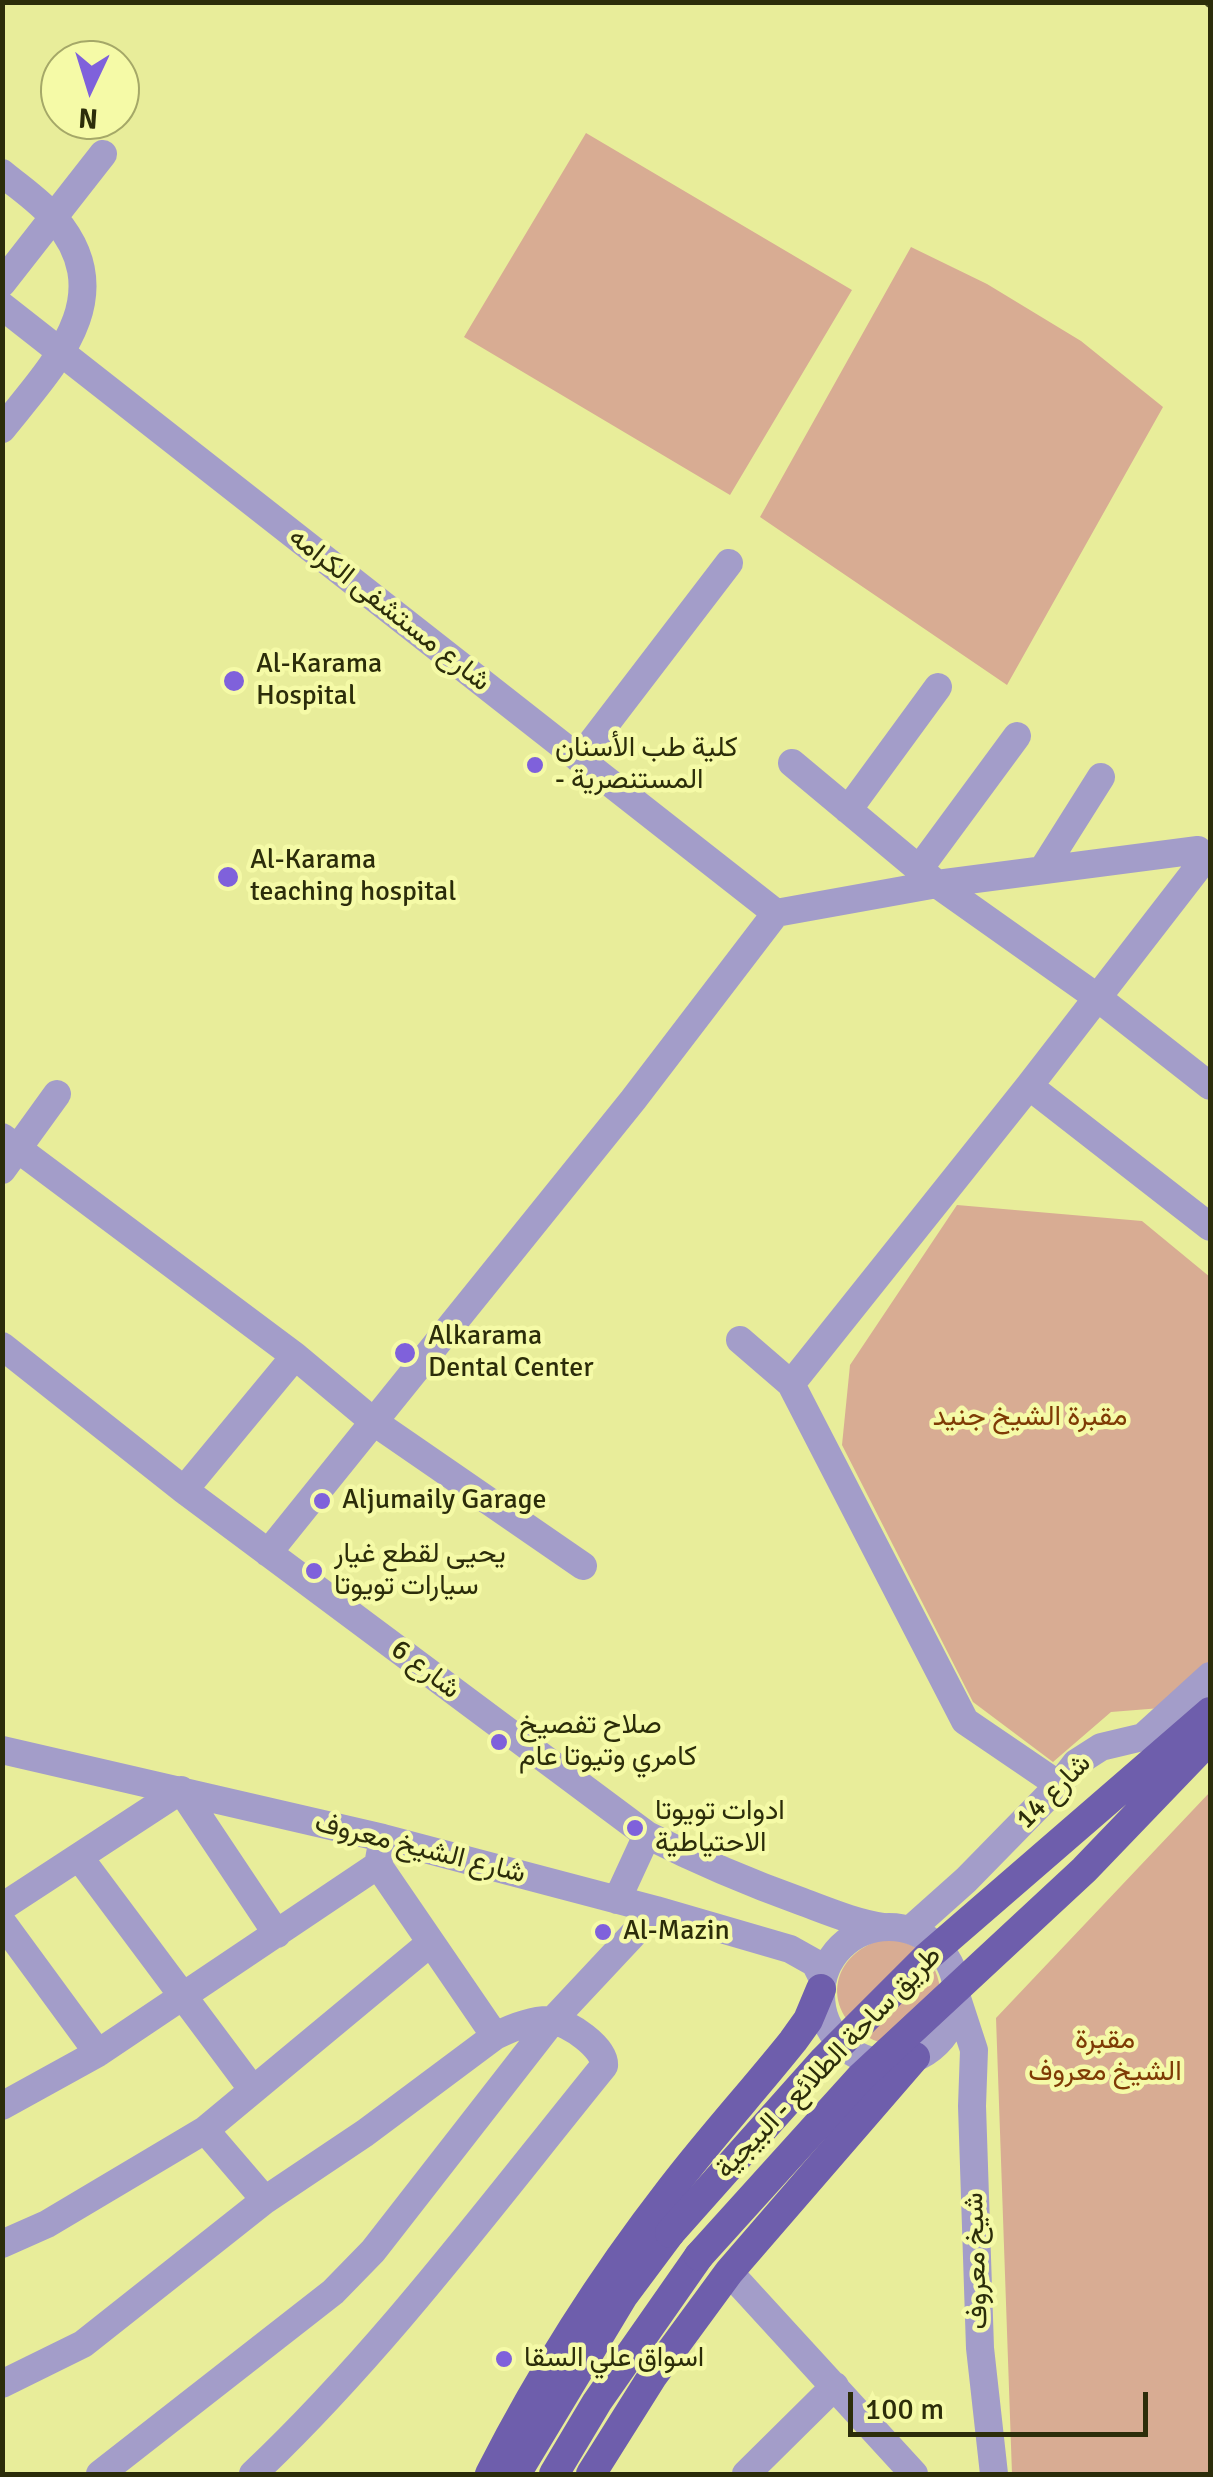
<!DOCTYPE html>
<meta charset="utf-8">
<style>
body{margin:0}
#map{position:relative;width:1213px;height:2477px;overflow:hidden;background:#e8ed9a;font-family:Signika,sans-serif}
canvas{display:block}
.frame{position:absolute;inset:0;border:5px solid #2c2d0a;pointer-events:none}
.north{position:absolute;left:40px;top:40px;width:100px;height:100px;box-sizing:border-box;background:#f5faa7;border:2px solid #a5a868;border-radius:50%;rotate:184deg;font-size:28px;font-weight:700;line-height:40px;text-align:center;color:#2c2d0a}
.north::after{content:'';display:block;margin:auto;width:35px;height:45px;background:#7f61db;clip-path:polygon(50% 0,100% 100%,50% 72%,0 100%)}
.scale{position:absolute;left:848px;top:2392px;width:300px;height:45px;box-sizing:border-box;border:5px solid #2c2d0a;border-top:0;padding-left:12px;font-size:30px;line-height:35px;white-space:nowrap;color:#2c2d0a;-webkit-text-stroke:8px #f5faa7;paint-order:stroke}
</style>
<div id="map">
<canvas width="1213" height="2477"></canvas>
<div class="frame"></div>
<div class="north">N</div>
<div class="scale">100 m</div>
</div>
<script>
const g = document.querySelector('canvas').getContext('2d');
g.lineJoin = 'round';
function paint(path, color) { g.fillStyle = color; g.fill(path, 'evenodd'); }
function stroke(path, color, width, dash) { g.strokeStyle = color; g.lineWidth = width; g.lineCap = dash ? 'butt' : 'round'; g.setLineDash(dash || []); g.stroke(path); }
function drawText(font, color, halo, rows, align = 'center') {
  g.font = font + ' Signika,Vazirmatn,sans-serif'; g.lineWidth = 9; g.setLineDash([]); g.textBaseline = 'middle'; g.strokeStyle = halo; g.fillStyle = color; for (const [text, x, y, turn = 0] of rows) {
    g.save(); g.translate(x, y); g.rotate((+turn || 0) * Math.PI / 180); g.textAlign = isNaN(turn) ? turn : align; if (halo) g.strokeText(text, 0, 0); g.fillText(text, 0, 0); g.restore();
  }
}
paint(new Path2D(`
 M586 133 852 290 730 495 464 337Z
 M911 247 987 284 1081 341 1163 407 1007 685 760 517Z
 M957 1205 1142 1221 1210 1277V1681L1186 1706 1111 1712 1053 1762 973 1702 842 1445 850 1365Z
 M1210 1792V2474H1012L996 2018Z
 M884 1939C919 1941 937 1959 941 1994L879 2042C821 2021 824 1955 884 1939Z`), '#d8ac93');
stroke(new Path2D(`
 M2 173C20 188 41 202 55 219 122 298 52 366 2 429
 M2 283 103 154
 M2 306 776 913
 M579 759 729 563
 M792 763 937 884 1098 998 1210 1086
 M848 810 938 687
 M919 869 1017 736
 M1043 869 1101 777
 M1029 1086 1210 1227
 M2 1137 295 1356 374 1422 583 1566
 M2 1170 57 1094
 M740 1340 791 1384 965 1721 1059 1785
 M2 1346 184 1490 647 1835C698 1861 750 1883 803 1902 830 1912 856 1923 884 1927
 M184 1490 295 1356
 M268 1553 633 1100 776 913 937 884 1198 850 1203 858 1200 865 1029 1086 791 1384
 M2 1750 383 1838 656 1910 790 1949 815 1963 823 1979
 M79 1857 253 2090
 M378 1865 495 2036
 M617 1900 647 1835
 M2 1907 181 1790 277 1934
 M2 1922 98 2053
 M821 1995a68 68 0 1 1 136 0a68 68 0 1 1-136 0Z
 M910 1930 966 1880 1059 1785 1076 1763 1101 1747 1143 1737 1210 1676
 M956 1995 974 2050 972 2106 980 2348 994 2474
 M2 2106 98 2053 378 1865 383 1838
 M205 2130 265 2200
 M2 2244 47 2224 205 2130 429 1944
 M729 2272 914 2474
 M2 2384 83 2344 265 2200 365 2133 495 2036C511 2028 533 2019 551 2020 568 2022 606 2048 604 2066 491 2205 383 2351 253 2474
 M100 2474 333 2292 373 2251 553 2020 656 1910
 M746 2474 835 2386`), '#a39dc9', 28);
stroke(new Path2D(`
 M490 2474C541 2374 602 2278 671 2189 710 2138 753 2091 793 2041L808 2020 821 1989
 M516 2474 623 2296 670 2233
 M554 2474 597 2402 699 2256
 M591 2474 652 2377 729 2272 915 2057`), '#6e5eac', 30);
const rail = new Path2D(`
 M1209 2 1210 3`);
stroke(rail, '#484a1f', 10);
stroke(rail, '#f5faa7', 6, [19]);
stroke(new Path2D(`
 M670 2233 824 2060 927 1957 1210 1712
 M699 2256 860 2078 1084 1870 1210 1739`), '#6e5eac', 30);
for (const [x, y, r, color] of [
 [234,681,12,"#7f61db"],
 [535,765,10,"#7f61db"],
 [228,877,12,"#7f61db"],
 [405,1353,12,"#7f61db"],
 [322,1501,10,"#7f61db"],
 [314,1571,10,"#7f61db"],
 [499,1742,10,"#7f61db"],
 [635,1828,10,"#7f61db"],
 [603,1932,10,"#7f61db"],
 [504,2359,10,"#7f61db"]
]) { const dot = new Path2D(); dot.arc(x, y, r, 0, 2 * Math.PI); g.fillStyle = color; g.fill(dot); stroke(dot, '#f5faa7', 4); }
drawText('28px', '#2c2d0a', '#f5faa7', [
 ["شارع مستشفى الكرامه",389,610,38],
 ["شارع 6",425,1670,37],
 ["شارع 14",1054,1792,-45],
 ["شارع الشيخ معروف",420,1849,14],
 ["طريق ساحة الطلائع - البيجية",829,2063,-46],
 ["شیخ معروف",977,2261,-92]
]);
drawText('28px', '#2c2d0a', '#f5faa7', [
 ["Al-Karama",256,665],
 ["Hospital",256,697],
 ["كلية طب الأسنان",555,749],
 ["- المستنصرية",555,781],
 ["Al-Karama",250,861],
 ["teaching hospital",250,893],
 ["Alkarama",428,1337],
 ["Dental Center",428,1369],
 ["Aljumaily Garage",342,1501],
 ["يحيى لقطع غيار",334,1555],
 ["سيارات تويوتا",334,1587],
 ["صلاح تفصيخ",519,1726],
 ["كامري وتيوتا عام",519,1758],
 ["ادوات تويوتا",655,1812],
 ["الاحتياطية",655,1844],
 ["Al-Mazin",623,1932],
 ["اسواق علي السقا",524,2359]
], 'left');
drawText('28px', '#7f3b05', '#f5faa7', [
 ["مقبرة الشيخ جنيد",1030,1418],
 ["مقبرة",1105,2041],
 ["الشيخ معروف",1105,2073]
]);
</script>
